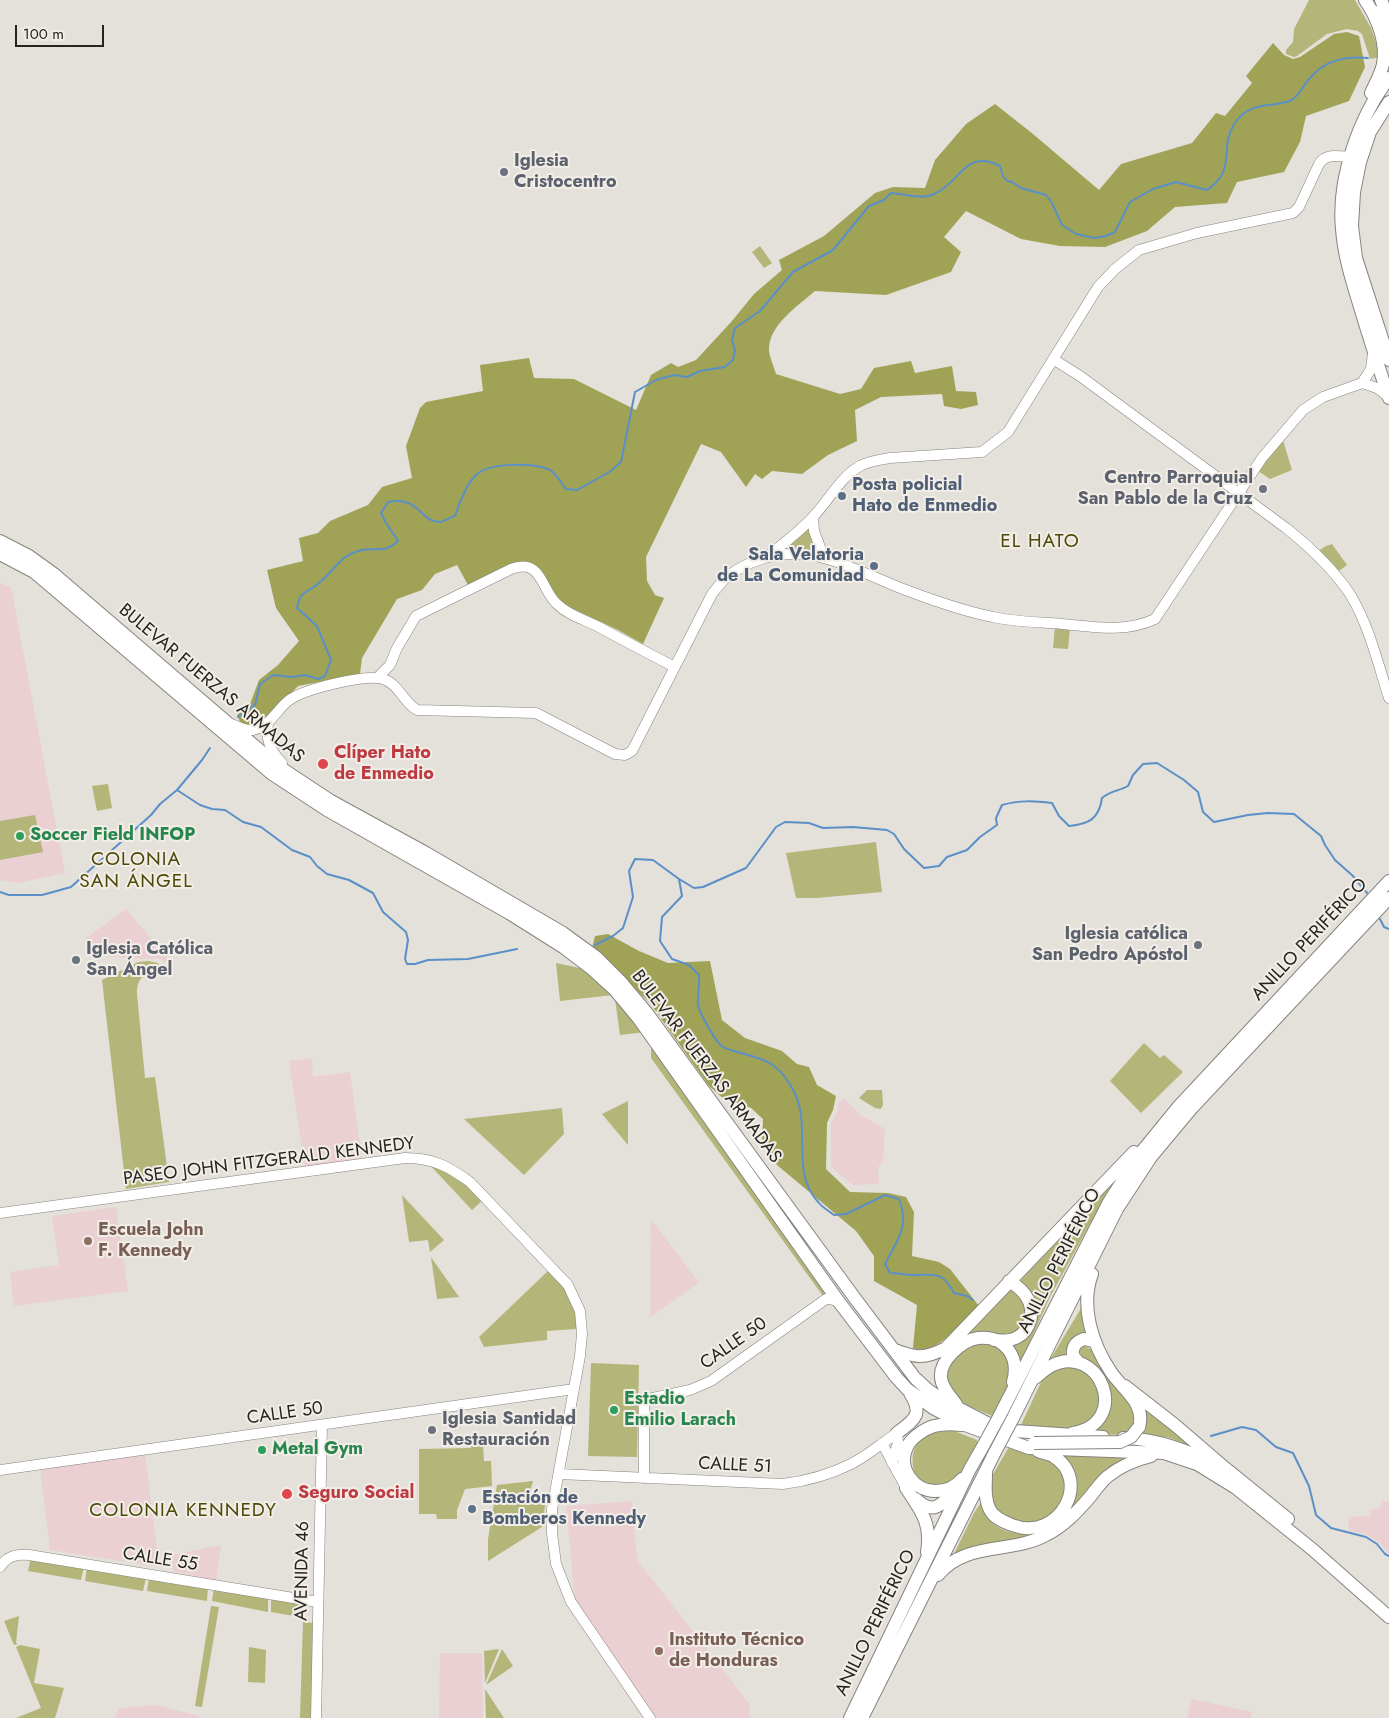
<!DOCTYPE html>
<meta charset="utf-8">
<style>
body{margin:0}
#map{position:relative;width:1389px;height:1718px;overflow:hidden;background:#e4e0da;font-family:Jost,sans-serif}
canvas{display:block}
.scale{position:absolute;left:15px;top:25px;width:89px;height:22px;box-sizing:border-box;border:2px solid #252421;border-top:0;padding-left:6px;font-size:15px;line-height:18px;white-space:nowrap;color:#252421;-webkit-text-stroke:4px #f2eee7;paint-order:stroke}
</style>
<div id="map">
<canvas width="1389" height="1718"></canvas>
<div class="scale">100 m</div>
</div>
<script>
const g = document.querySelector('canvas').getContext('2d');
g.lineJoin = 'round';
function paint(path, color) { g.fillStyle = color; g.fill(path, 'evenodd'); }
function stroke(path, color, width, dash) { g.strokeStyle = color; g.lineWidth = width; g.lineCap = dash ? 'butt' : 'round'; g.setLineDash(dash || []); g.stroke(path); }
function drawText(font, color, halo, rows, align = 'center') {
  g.font = font + ' Jost,sans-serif'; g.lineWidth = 4; g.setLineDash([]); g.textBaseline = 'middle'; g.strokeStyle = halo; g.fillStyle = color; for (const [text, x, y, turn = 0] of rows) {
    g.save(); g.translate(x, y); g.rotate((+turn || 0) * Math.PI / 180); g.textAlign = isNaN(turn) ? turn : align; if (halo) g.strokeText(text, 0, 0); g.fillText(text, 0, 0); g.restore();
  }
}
paint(new Path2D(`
 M0 583 11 587 65 873 19 883 0 880Z
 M126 909 168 959 165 962 158 958 134 959 109 956 93 948 85 939Z
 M312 1058 313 1077 350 1072 362 1160 305 1169 289 1061Z
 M844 1098 861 1115 885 1129 883 1161 878 1168 879 1184 853 1185 831 1167V1124L838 1110 839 1101Z
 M116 1207 128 1291 14 1306 10 1272 59 1265 52 1216Z
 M651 1219 699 1283 650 1317Z
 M145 1454 159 1567 50 1550 40 1468Z
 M632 1501 637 1560 749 1703 750 1718H654L575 1599 566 1506Z
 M1382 1501 1389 1502V1554L1380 1543 1366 1534 1349 1531 1348 1517 1371 1516 1372 1509H1379Z
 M221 1545 216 1580 173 1571 172 1555Z
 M440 1653H482L483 1718H439Z
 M1192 1699 1251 1712V1718H1187Z
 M156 1705 199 1716 202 1718H114L119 1708Z`), '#ead0d3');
paint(new Path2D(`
 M1309 0H1355L1371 28 1381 57 1370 59 1362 34 1358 31 1347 29 1327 34 1297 56 1294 57 1286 54V50L1293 42 1294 29Z
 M760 246 772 263 764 268 752 252Z
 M1282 437 1292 470 1270 479 1255 469Z
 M808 525 819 555 779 550Z
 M1332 544 1347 565 1335 574 1315 553 1326 546Z
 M1055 627 1070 628 1068 649 1053 648Z
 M108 784 112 808 97 811 92 786Z
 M35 815 43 852 0 860V821Z
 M876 842 882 892 817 898H796L786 853Z
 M148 961 158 963 160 967C146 976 137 974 137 994L145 1078 155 1077 169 1182 126 1189 102 980 138 962Z
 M556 963 589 970 613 995 560 1001Z
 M615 999 645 1032 620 1035Z
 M651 1042 829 1291 823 1296 651 1058Z
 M1144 1043 1160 1058 1164 1055 1183 1072 1141 1113 1110 1081Z
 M867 1090H882L883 1105 881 1109 875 1108 859 1098Z
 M628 1101V1145L602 1114Z
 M562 1108 564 1134 524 1175 464 1119Z
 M427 1162 451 1172 483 1200 472 1210Z
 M1116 1176 1050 1297 1025 1353 1022 1366 1012 1347C1017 1340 1035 1321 1037 1315 1041 1302 1030 1288 1020 1281Z
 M402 1195 444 1240 430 1252 428 1240 409 1242Z
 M431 1257 459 1297 437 1299Z
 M549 1270 565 1287 577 1312 576 1329 547 1331V1340L484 1347 479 1337Z
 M1010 1288C1014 1291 1019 1295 1022 1299 1032 1312 1024 1327 1012 1333L963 1339Z
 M1082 1299 1089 1336 1071 1357 1048 1363 1080 1310Z
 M977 1343 997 1345 1010 1360 1011 1381 992 1416C979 1410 961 1405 953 1393 949 1388 947 1380 945 1374L956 1356Z
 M1084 1346 1093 1350 1137 1410 1131 1435 1084 1434 1094 1429 1108 1385 1104 1376 1098 1369 1082 1359 1079 1349Z
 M591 1363 639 1365 637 1457 588 1456Z
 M1072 1365 1096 1378 1102 1405 1088 1425 1069 1430 1025 1428 1021 1425 1042 1380 1049 1372Z
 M1140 1399 1197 1452 1181 1442 1167 1437 1139 1436C1148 1422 1147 1413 1140 1399Z
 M943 1429 954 1431 977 1440 978 1447 957 1480 934 1488 915 1476C908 1451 916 1434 943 1429Z
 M471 1445 483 1446 484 1461H491L492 1486 465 1489 457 1510V1519H437L436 1514H419V1449L471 1448Z
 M1009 1447 1052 1461 1060 1467 1067 1488 1054 1514 1029 1526 997 1514 989 1499 992 1476Z
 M1059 1453 1139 1455 1075 1509 1042 1532 953 1556 974 1513 982 1501C983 1506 985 1511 987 1516 993 1529 1015 1535 1028 1534L1072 1503Z
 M533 1481 529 1495 546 1499 542 1527 488 1561V1539L497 1485Z
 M31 1557 84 1566 81 1580 28 1571Z
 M87 1567 146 1578 143 1591 85 1581Z
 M149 1578 208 1587 207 1601 147 1591Z
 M214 1587 268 1596V1612L212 1601Z
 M271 1596 301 1601 300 1617 271 1612Z
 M211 1606 219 1607 202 1707 195 1706Z
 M19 1616 16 1643 18 1644 14 1645 4 1621Z
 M303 1622 314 1623 312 1718H300Z
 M20 1645 40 1649 34 1683 64 1688 55 1718H16L41 1708 16 1647Z
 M249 1647 266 1650 265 1683 248 1682Z
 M499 1649 485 1683 484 1651Z
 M502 1649 513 1666 486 1685Z
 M485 1689 504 1718H486Z`), '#b3b678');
paint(new Path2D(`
 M1347 32 1359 36 1365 67 1349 101 1306 116 1300 142 1284 172 1237 182 1227 203 1175 207 1147 231 1105 247 1060 246 1021 239 966 211 944 237 961 252 951 272 886 295 815 291C798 306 768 325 769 351 770 358 774 367 776 374L840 394 861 389 874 368 911 361 915 373 952 366 956 391 976 392 978 405 961 409 944 406 942 394 881 397 855 410 857 441 828 455 802 474 772 471 762 479 755 474 746 487 721 452 701 444 646 557 647 581 655 595 664 598 643 644 618 630 561 603 529 563 518 562 468 585 457 565 435 574 422 590 397 599 362 658 360 674 298 686 265 721 251 727 241 724 237 715 250 704 259 680 278 665 299 641 276 608 267 570 303 561 299 538 318 533 330 521 368 505 382 487 412 478 406 446 420 408 426 402 483 391 480 365 529 358 534 378 574 379 636 410 651 375 671 363 678 367 696 360 732 321 754 294 782 270 779 260 824 236 875 193 893 187 925 188 935 160 966 124 995 104 1033 134 1099 190 1121 164 1192 143 1216 113 1225 116 1252 83 1246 76 1273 43 1284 55 1293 59 1300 57 1334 34Z
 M608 934 639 951 668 963 710 961 722 1020 745 1038 782 1051 797 1064 809 1067 817 1085 836 1096 833 1110 827 1123 826 1169 850 1192 888 1193 906 1197 914 1212 912 1256 939 1262 950 1269 979 1306C962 1322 938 1356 913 1348L917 1305 874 1281V1256L856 1231 777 1165 762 1139 763 1119 751 1108 724 1099 709 1086 650 1003 592 948 595 936Z`), '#a0a356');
stroke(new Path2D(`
 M238 717 255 705 260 684 273 675 292 677 305 675 318 679 325 676 331 660 317 626 297 608C298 604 299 597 303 594 308 590 314 588 319 583 334 571 341 554 362 550 377 547 384 554 398 541L386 523 381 513 388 502C419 495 421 523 440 522 445 521 451 517 455 516 460 502 466 485 476 475 490 462 532 463 548 469 555 471 561 483 566 489L577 490 611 471 621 462 635 392 656 380 674 375 687 377 700 371 725 367 733 360 735 350 732 340 735 328 760 311 793 272 833 250 869 206 884 200 891 193C904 194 922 200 934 194 961 183 964 148 1000 166L1003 176 1007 181 1012 182 1021 188 1046 195 1052 203 1062 225 1076 234 1094 238 1106 236 1115 232 1130 202 1153 189 1176 182 1207 190C1238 169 1218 148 1235 123 1250 101 1268 108 1290 101 1299 97 1303 85 1310 78 1325 60 1346 56 1368 58
 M177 790 200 805 212 809 225 810 243 822 261 827 292 850 310 857 317 866 327 874 349 880 373 893 383 912 406 932 408 940 405 959 407 964H415L428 960 468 959 517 949
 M679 879 694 888 703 887 746 868 776 827 785 822 809 823 823 828 853 827 887 830 894 834 904 849 924 868 939 866 947 857 967 850 980 837 997 825 996 818 1002 805C1019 800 1035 801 1052 803L1059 816 1069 826C1089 824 1099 819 1102 798 1110 791 1119 791 1128 786L1133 775 1143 764 1157 763 1184 780 1198 792 1203 812 1214 822 1248 815 1268 813 1294 814 1321 836 1325 845 1335 860 1353 876 1367 893
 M0 892 9 895H42L71 887 151 815 160 804 177 790 202 760 210 748
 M1380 919 1384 927 1389 929
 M595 945 613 936 623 928 633 897 629 871 635 859 653 860 679 879 682 896 662 917 660 941 672 959 689 965 699 975C700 983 697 1000 698 1005 700 1014 716 1043 723 1047 728 1050 736 1051 741 1053 767 1060 778 1063 792 1088 814 1124 788 1171 819 1203 823 1208 829 1211 834 1215L846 1214 885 1195 899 1199C910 1227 897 1240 885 1264L890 1273C898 1273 906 1275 914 1275 937 1275 942 1271 954 1293L967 1296 973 1300
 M1211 1436 1242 1427 1256 1430 1276 1447 1293 1453 1309 1486 1316 1515 1331 1528 1366 1537 1377 1544 1385 1554 1389 1556`), '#5a90c7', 2);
const secondary = new Path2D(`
 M1378 11 1389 36
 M1053 359 1080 376 1286 528C1310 547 1333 569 1350 594 1369 625 1378 664 1389 698
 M1362 383 1371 369 1373 353
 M813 517 814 531 824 558
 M768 556C783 544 799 532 812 518 828 502 840 477 860 466 869 461 880 460 890 458L982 452 1008 432 1098 287 1115 269 1139 250 1197 233 1293 213 1299 207 1319 164C1326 153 1339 156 1350 157
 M377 678 390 665 397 648 416 616 511 569C542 557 541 590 557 604 568 615 583 619 597 626 623 640 649 654 675 667
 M231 724C238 726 246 731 253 730 270 726 276 711 288 701 303 689 365 674 383 679 399 684 403 702 417 710L536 713 615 754 625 755 632 751 712 594C717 588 722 581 727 577 747 561 773 553 799 554 831 555 872 577 903 589 932 600 962 611 993 617 1015 622 1039 622 1062 624 1094 627 1125 633 1155 619L1262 458 1303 410 1323 397 1362 383 1377 388 1389 397
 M268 724C265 740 271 751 282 763
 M0 1213 405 1158C433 1158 448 1166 470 1182L568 1285 580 1311 582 1334 580 1356 552 1509V1533L556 1564 571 1602 650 1718
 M882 1443 906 1488
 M0 1470 574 1389
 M559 1474 783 1484C807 1481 829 1475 851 1464 867 1456 882 1443 897 1433L898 1442 892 1463
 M644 1478V1406L648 1399 690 1390 711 1381 826 1299H831L839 1302
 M0 1567C7 1556 16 1554 29 1555L318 1602
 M316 1718 322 1425`);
const highway = new Path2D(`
 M1365 0C1377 17 1387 42 1383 64 1381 74 1375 84 1371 93
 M1381 0 1389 19
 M1389 78C1359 117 1337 179 1342 229 1344 256 1352 281 1360 307 1369 337 1379 368 1389 398
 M1389 102 1370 132 1360 162 1354 192 1352 226 1356 258 1389 360
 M0 541 29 556 54 574 278 766 331 801 426 853 563 933 596 957 621 982 647 1013 854 1297 915 1378 928 1390 941 1399 987 1423 1015 1431 1103 1437
 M0 554 34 572 272 774 327 810 509 913 563 947 592 969 614 989 639 1019 839 1302 896 1377 907 1389 933 1408 965 1425 1029 1448 1164 1453 1197 1464 1236 1488 1312 1549 1389 1617
 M1092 1274C1080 1306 1092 1344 1111 1372 1122 1389 1146 1403 1139 1427
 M994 1340C999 1340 1005 1341 1010 1340 1018 1338 1025 1333 1028 1326 1037 1306 1026 1291 1009 1281
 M895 1350C916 1358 925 1359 946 1348L1134 1152
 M1079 1363 1073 1356C1072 1347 1075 1342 1084 1339L1093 1341 1096 1344
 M1035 1378C1040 1374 1045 1369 1051 1366 1099 1341 1133 1422 1073 1433
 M1125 1386 1175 1425 1225 1468 1288 1519
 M956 1404C950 1396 942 1388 941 1378 939 1361 962 1340 978 1338 1005 1335 1020 1357 1013 1382
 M1000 1415 1109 1202 1139 1155 1179 1106 1389 881
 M1013 1418 1117 1209 1151 1157 1191 1109 1389 898
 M961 1425C952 1424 943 1424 934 1426 924 1429 911 1438 907 1447 897 1468 914 1491 935 1491 946 1491 955 1488 962 1479
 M897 1433C914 1420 924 1415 910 1393
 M1123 1438C1160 1439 1191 1452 1225 1468
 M986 1473C986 1485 984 1499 990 1510 994 1518 1004 1522 1012 1525 1059 1543 1093 1480 1053 1456 1049 1454 1043 1453 1038 1451
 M906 1488C921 1511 932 1523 927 1552
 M916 1499C932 1515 942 1506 953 1491
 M938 1575C965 1541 1012 1554 1046 1535 1064 1526 1077 1512 1089 1498 1095 1491 1100 1483 1107 1477 1120 1466 1135 1460 1151 1456
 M850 1718 970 1469 982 1448
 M862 1718 995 1452`);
stroke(secondary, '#87837d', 11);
stroke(highway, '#87837d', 14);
stroke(secondary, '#fff', 10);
stroke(highway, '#fff', 12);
const highwayBridge = new Path2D(`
 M1034 1443 1120 1442 1131 1437 1139 1427
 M982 1448 1000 1415
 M995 1452 1013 1418`);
stroke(highwayBridge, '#87837d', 14, []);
stroke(highwayBridge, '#fff', 12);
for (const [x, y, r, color] of [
 [504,172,5,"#6b7280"],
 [1263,489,5,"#6b7280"],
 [842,496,5,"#5c6f8a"],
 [874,566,5,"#5c6f8a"],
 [323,764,6,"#e0444e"],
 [20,836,5,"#2e9e5b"],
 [1198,945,5,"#6b7280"],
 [76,960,5,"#6b7280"],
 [88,1241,5,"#8d6e63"],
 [614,1410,5,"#2e9e5b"],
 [432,1430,5,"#6b7280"],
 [262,1450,5,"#2e9e5b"],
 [287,1494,6,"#e0444e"],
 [472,1509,5,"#5c6f8a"],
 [659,1651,5,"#8d6e63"]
]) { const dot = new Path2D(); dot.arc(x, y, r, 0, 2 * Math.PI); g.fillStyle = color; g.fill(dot); stroke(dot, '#f2eee7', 2); }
drawText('bold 18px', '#5b616d', '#f2eee7', [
 ["Iglesia",514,162],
 ["Cristocentro",514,183],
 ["Centro Parroquial",1253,479,"right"],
 ["San Pablo de la Cruz",1253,500,"right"],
 ["Iglesia católica",1188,935,"right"],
 ["San Pedro Apóstol",1188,956,"right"],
 ["Iglesia Católica",86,950],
 ["San Ángel",86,971],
 ["Iglesia Santidad",442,1420],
 ["Restauración",442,1441]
], 'left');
drawText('bold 18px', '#4e5e75', '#f2eee7', [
 ["Posta policial",852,486],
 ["Hato de Enmedio",852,507],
 ["Sala Velatoria",864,556,"right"],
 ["de La Comunidad",864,577,"right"],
 ["Estación de",482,1499],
 ["Bomberos Kennedy",482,1520]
], 'left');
drawText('18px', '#252421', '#f2eee7', [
 ["BULEVAR FUERZAS ARMADAS",211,684,40],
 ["ANILLO PERIFÉRICO",1310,940,-47],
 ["BULEVAR FUERZAS ARMADAS",706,1067,53],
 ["PASEO JOHN FITZGERALD KENNEDY",269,1162,-7],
 ["ANILLO PERIFÉRICO",1060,1261,-63],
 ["CALLE 50",734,1344,-35],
 ["CALLE 50",285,1414,-8],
 ["CALLE 51",735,1466,3],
 ["CALLE 55",160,1560,9],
 ["AVENIDA 46",303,1571,-89],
 ["ANILLO PERIFÉRICO",876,1623,-64]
]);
drawText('bold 18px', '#be3a42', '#f2eee7', [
 ["Clíper Hato",334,754],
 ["de Enmedio",334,775],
 ["Seguro Social",298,1494]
], 'left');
drawText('bold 18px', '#27864d', '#f2eee7', [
 ["Soccer Field INFOP",30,836],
 ["Estadio",624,1400],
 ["Emilio Larach",624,1421],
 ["Metal Gym",272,1450]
], 'left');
drawText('bold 18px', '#785e54', '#f2eee7', [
 ["Escuela John",98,1231],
 ["F. Kennedy",98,1252],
 ["Instituto Técnico",669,1641],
 ["de Honduras",669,1662]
], 'left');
g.letterSpacing = '1px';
drawText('19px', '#4c4908', '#f2eee7', [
 ["EL HATO",1040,542],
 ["COLONIA",136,860],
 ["SAN ÁNGEL",136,882],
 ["COLONIA KENNEDY",183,1511]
]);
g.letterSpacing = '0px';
</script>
